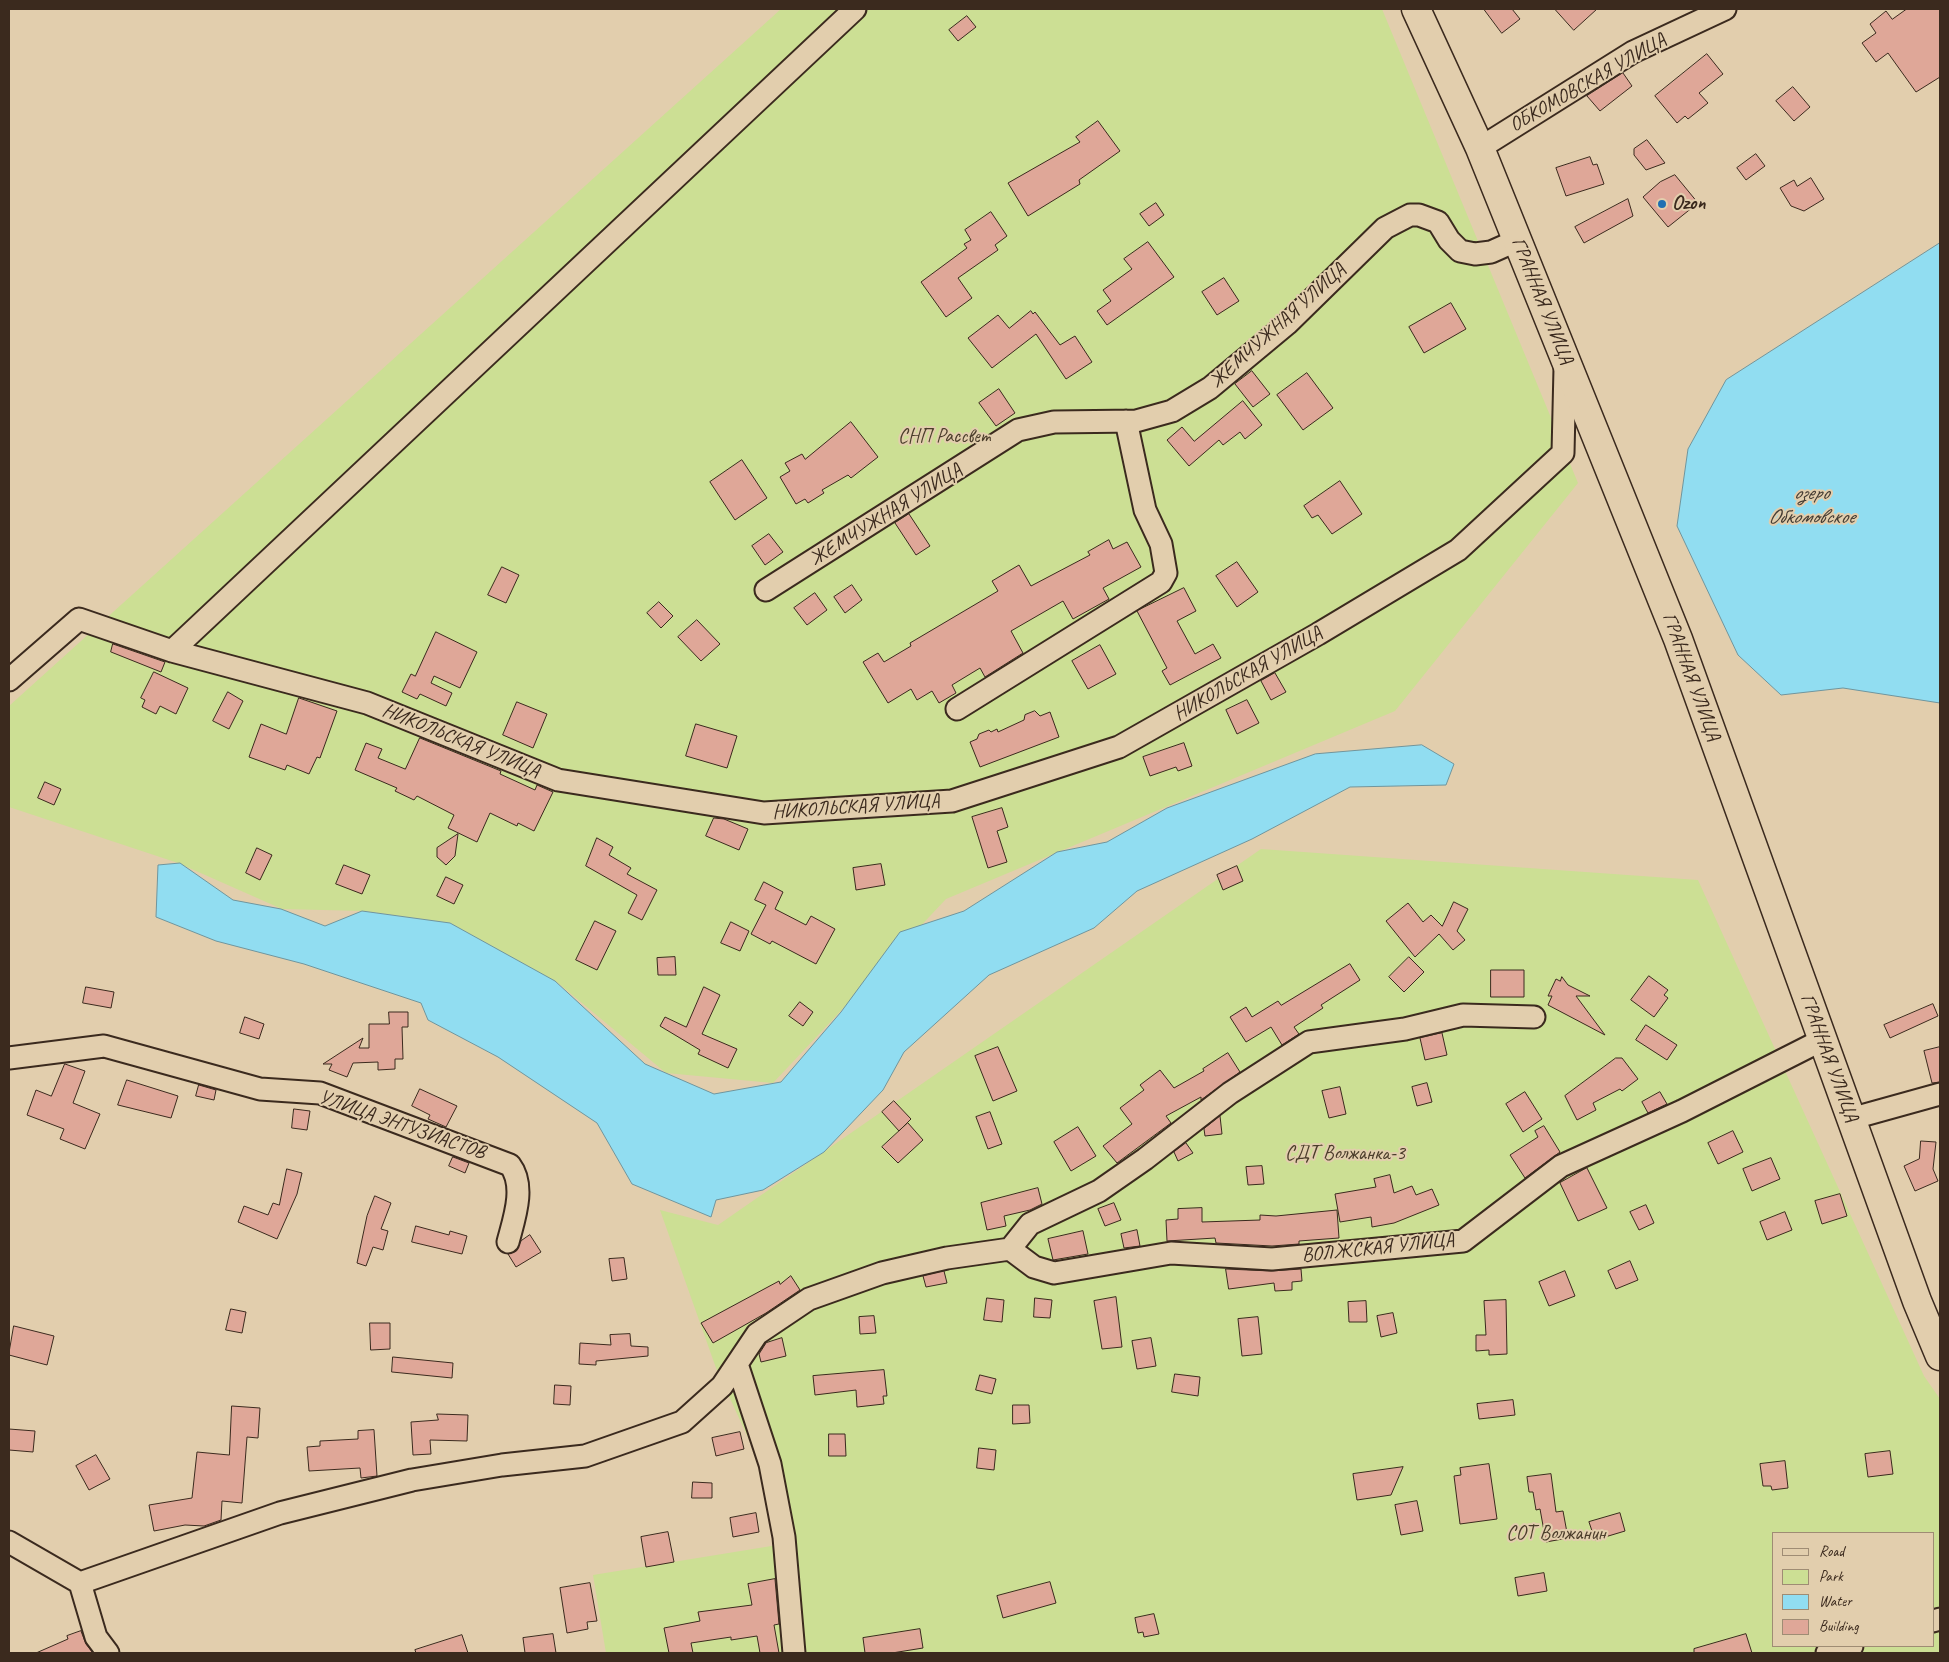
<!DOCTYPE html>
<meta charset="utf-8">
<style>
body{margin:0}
#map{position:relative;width:1949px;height:1662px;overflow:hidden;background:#e2cead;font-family:Caveat,sans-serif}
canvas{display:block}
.frame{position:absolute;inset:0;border:10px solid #3b2a1e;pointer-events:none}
.legend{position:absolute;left:1772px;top:1532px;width:162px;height:115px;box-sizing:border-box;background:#e2cead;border:1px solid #9f8c74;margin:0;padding:6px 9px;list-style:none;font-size:15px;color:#3b2a1e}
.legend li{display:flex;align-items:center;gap:10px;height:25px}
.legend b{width:25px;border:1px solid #9f8c74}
</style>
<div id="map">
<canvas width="1949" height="1662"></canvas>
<div class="frame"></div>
<ul class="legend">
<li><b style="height:6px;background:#e2cead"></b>Road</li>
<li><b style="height:14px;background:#ccdf94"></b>Park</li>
<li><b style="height:14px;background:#91ddf1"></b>Water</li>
<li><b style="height:14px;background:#dfa798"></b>Building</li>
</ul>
</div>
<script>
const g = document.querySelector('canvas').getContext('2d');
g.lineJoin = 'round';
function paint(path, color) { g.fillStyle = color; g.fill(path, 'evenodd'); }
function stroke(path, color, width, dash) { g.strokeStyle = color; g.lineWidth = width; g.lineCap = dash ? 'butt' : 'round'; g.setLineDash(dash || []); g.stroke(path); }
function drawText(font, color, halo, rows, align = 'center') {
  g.font = font + ' Caveat,sans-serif'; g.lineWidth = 4; g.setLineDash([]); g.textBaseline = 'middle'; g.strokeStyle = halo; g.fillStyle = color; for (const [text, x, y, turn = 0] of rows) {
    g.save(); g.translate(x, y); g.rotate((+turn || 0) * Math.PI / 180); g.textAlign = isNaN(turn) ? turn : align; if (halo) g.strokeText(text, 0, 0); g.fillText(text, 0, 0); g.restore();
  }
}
paint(new Path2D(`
 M781 9H1382L1578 483 1395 711 946 899 773 1083 666 1073 558 983 450 923 364 911 282 909 178 863 9 807V706Z
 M1261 849 1698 880 1924 1376 1940 1399V1653H606L593 1575 796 1542 716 1368 660 1210 718 1225ZM1773 1533H1933V1646H1773Z`), '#ccdf94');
const water = new Path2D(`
 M1940 243V703L1843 688 1781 695 1738 655 1677 526 1688 449 1726 380Z
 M1422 745 1454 764 1446 785 1350 787 1252 839 1137 891 1094 928 989 975 904 1052 883 1090 824 1152 763 1190 716 1200 711 1217 632 1184 597 1123 498 1057 428 1020 421 1003 304 964 216 941 156 917 158 865 180 863 233 900 281 909 325 926 362 911 450 923 555 981 645 1064 714 1094 781 1082 841 1012 900 932 964 911 1057 852 1107 842 1167 808 1315 754Z`);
paint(water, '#91ddf1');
stroke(water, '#6f959d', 1);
const building = new Path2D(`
 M1484 9H1512L1520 19 1502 33Z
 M1555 9H1597L1574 30Z
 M1907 9H1940V77L1916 92 1888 53 1876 62 1862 43 1876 33 1870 24 1886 11 1892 19Z
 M967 16 976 27 958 41 949 30Z
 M1707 54 1723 74 1699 93 1708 103 1688 119 1685 116 1677 123 1655 96Z
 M1623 73 1632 86 1600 111 1587 96Z
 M1793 87 1810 107 1794 121 1776 101Z
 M1098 121 1120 151 1079 180 1080 184 1028 216 1008 183 1080 142 1076 137Z
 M1647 140 1665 163 1646 170 1634 155V149Z
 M1756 154 1765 166 1746 180 1737 168Z
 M1590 157 1593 165 1597 164 1604 184 1566 196 1556 168Z
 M1675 175 1698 203 1668 227 1643 197 1660 182Z
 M1811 178 1824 199 1804 211 1791 206 1780 188 1794 180 1797 186Z
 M1628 199 1633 216 1584 243 1575 227Z
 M1156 203 1164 215 1149 226 1140 214Z
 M991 212 1007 236 995 245 998 250 958 278 972 298 946 317 921 282 967 248 964 244 971 240 965 230Z
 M1148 242 1174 277 1107 325 1097 311 1111 301 1103 290 1132 269 1124 259Z
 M1224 278 1239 301 1217 315 1202 292Z
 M1451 303 1466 329 1424 353 1409 327Z
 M1031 311 1033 314 1035 312 1060 345 1075 336 1092 362 1066 379 1036 334 992 368 968 338 998 315 1009 328Z
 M1252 371 1270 394 1253 407 1235 384Z
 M1307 373 1333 408 1303 430 1277 395Z
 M999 389 1015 413 996 426 979 403Z
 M1243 401 1262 425 1245 439 1240 432 1223 445 1219 440 1189 466 1167 440 1182 427 1194 441Z
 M851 422 878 457 851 478 848 475 822 490 824 493 808 503 805 499 796 504 780 477 790 471 785 463 802 454 805 459Z
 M742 460 767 498 735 520 710 482Z
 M1340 481 1362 514 1332 534 1318 515 1312 518 1304 506Z
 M909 514 930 546 916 555 895 523Z
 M769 534 783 552 765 565 752 546Z
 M1109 540 1113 549 1127 542 1141 567 1103 588 1109 599 1073 619 1063 601 1011 631 1023 653 985 677 980 668 952 685 956 693 939 703 932 691 917 700 911 689 888 703 863 662 878 653 884 662 911 646 910 643 998 591 992 581 1019 565 1031 586 1090 555 1088 552Z
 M1237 562 1258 592 1237 607 1216 576Z
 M502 567 519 575 506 603 488 595Z
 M852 585 862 600 845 613 834 597Z
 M1184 588 1196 611 1177 621 1195 654 1213 644 1221 658 1170 685 1162 671 1167 668 1137 611Z
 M815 593 827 610 807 625 794 608Z
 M659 602 673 616 661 628 647 613Z
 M697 620 720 644 701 661 678 637Z
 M436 632 477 652 460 688 434 676 431 683 452 693 446 706 420 694 417 699 402 692 411 674 415 676Z
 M113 644 165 662 161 672 111 652Z
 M1100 645 1116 674 1088 689 1072 661Z
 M154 672 188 688 176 714 160 706 156 714 142 707 145 700 141 698Z
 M1275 673 1286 692 1271 700 1261 681Z
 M228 692 243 701 229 729 213 721Z
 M299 698 337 711 320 758 317 757 309 774 287 765 285 770 249 757 261 724 286 734Z
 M1247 700 1259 723 1237 734 1226 710Z
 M517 702 547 714 533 748 503 735Z
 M1035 711 1040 716 1050 712 1059 737 980 767 970 742 977 739 979 734 989 730 991 732 997 729 998 732 1024 720 1025 715Z
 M696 724 737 736 727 768 686 756Z
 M420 738 501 771 500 774 535 790 537 785 553 792 534 831 518 823 517 826 490 813 477 842 448 828 454 815 417 796 414 800 395 791 397 788 355 770 366 743 382 749 378 758 405 769Z
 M1184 743 1192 766 1178 771 1176 767 1150 776 1143 757Z
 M45 782 61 789 54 805 38 798Z
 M1002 808 1008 827 997 831 1007 862 988 868 972 817Z
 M714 818 724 819 748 829 739 850 706 836Z
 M458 834 455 856 446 865 437 857V848Z
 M597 838 613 847 609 855 631 868 627 874 657 890 642 920 628 913 637 895 586 866Z
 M257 848 272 855 260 880 246 873Z
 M881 864 885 885 856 890 853 868Z
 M344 865 370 875 362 894 336 884Z
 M1237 866 1243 881 1223 890 1217 875Z
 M446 877 463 885 454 904 437 896Z
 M764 882 783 892 775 909 806 925 811 916 835 929 816 964 772 941 770 944 751 934 766 905 755 900Z
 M1454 902 1468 909 1457 931 1465 940 1453 950 1439 934 1415 957 1386 921 1408 903 1423 922 1431 915 1442 926Z
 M595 921 616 931 597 970 576 960Z
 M731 922 749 931 740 951 721 943Z
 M675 957 676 975H658L657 958Z
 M1409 957 1424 972 1404 992 1389 977Z
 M1350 964 1360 980 1321 1005 1323 1008 1294 1027 1299 1034 1282 1045 1271 1027 1246 1042 1230 1017 1246 1007 1252 1017 1278 1001 1281 1005Z
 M1491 970H1524V997H1491Z
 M1649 976 1668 990 1664 995 1668 998 1654 1017 1631 1000Z
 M1562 977 1568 985 1590 996H1576L1605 1035 1548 1005 1552 996H1548L1556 979 1560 981Z
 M86 987 114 992 111 1008 83 1003Z
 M704 987 720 995 702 1034 737 1049 728 1068 698 1054 700 1050 660 1026 665 1017 686 1027Z
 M800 1002 813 1012 803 1026 789 1016Z
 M1933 1004 1938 1016 1890 1038 1884 1025Z
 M389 1012H408V1027H402L403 1059H395V1069L378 1070V1062L353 1063 347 1077 329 1070 332 1064H323L363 1038 359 1048H369V1024H389Z
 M245 1017 264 1024 259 1039 240 1033Z
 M1646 1025 1677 1045 1667 1060 1636 1040Z
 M1442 1033 1447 1055 1425 1060 1420 1038Z
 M998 1047 1017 1091 993 1101 975 1056Z
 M1940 1047V1082L1932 1083 1924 1051Z
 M1228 1053 1240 1072 1201 1100V1097L1166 1116 1171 1123 1117 1163 1103 1146 1132 1124 1120 1108 1144 1090 1140 1085 1160 1070 1174 1088 1204 1071 1203 1069Z
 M1616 1058H1622L1638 1079 1622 1091 1620 1089 1593 1103 1596 1110 1577 1120 1565 1096Z
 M65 1064 85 1071 73 1103 100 1114 85 1149 60 1139 64 1129 27 1115 36 1090 51 1096Z
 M127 1080 178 1096 171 1118 118 1105Z
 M1427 1083 1432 1102 1417 1106 1412 1087Z
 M199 1085 216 1090 214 1100 196 1096Z
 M1340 1087 1346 1114 1329 1118 1322 1091Z
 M420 1089 457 1106 446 1127 428 1119 430 1115 412 1106Z
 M1525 1092 1542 1119 1523 1132 1506 1104Z
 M1660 1092 1667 1104 1648 1113 1642 1102Z
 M894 1101 911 1119 899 1131 882 1112Z
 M294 1109 310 1111 307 1130 292 1128Z
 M990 1112 1002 1144 988 1149 976 1117Z
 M1220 1116 1222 1134 1205 1136 1204 1129Z
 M908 1123 923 1140 898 1163 882 1147Z
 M1544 1126 1560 1152 1525 1178 1510 1155 1538 1137 1535 1131Z
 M1078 1127 1096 1156 1071 1171 1054 1142Z
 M1733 1131 1743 1152 1718 1164 1708 1143Z
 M1921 1141 1936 1142 1933 1169 1938 1181 1915 1191 1904 1166 1919 1159Z
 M1186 1143 1193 1153 1178 1161 1174 1152Z
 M453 1157 469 1163 465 1173 449 1166Z
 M1771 1158 1780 1179 1752 1191 1743 1169Z
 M1262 1166 1264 1184 1248 1185 1246 1167Z
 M1587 1168 1607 1208 1578 1221 1560 1183Z
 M287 1169 302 1173 297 1194 277 1239 238 1222 244 1206 268 1215 273 1203 279 1205Z
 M1390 1175 1394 1193 1412 1186 1416 1195 1432 1189 1439 1205 1394 1223 1372 1227 1371 1217 1340 1222 1335 1194 1376 1187 1374 1179Z
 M1038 1188 1042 1204 1030 1210 1004 1216 1006 1226 987 1230 981 1203Z
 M1840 1194 1847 1216 1822 1224 1815 1201Z
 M375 1196 391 1203 381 1229 388 1231 383 1250 373 1247 366 1266 357 1263 367 1216Z
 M1114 1203 1121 1220 1105 1226 1098 1209Z
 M1646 1205 1654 1223 1639 1230 1630 1212Z
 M1202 1208V1222L1260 1220V1215L1276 1216 1337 1210 1339 1238 1299 1241V1244L1272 1246 1216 1243 1215 1238 1167 1241 1166 1220 1178 1219V1209Z
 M1785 1212 1792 1230 1767 1240 1760 1222Z
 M416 1226 449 1235 450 1231 467 1236 462 1254 412 1242Z
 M1137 1230 1140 1246 1124 1248 1121 1234Z
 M1083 1231 1088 1254 1053 1260 1048 1239Z
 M530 1235 541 1252 516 1267 508 1254 516 1251 521 1241Z
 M624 1258 627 1279 612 1281 609 1259Z
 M1630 1261 1638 1280 1616 1289 1608 1271Z
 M1226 1269 1271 1271 1301 1269 1302 1281 1292 1282V1290L1275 1291 1274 1283 1229 1289Z
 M944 1271 947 1283 926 1287 923 1276Z
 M1565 1271 1575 1296 1549 1306 1539 1282Z
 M791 1276 800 1290 766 1313 713 1343 701 1323 779 1281 780 1284Z
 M1116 1297 1122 1347 1102 1349 1094 1301Z
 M987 1298 1004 1300 1002 1322 984 1320Z
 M1035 1298 1052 1300 1050 1318 1034 1317Z
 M1506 1300 1507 1354 1489 1355V1350L1476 1351V1335H1486L1484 1301Z
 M1366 1301 1367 1322H1349L1348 1302Z
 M231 1309 246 1312 242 1333 226 1330Z
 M1393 1313 1397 1333 1381 1337 1377 1316Z
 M874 1316 876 1333 860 1334 859 1317Z
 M1258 1317 1262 1354 1242 1356 1238 1319Z
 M370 1323H390V1349L371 1350Z
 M14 1326 54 1336 47 1365 9 1355Z
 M630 1334 631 1346 648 1347V1356L596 1361V1365L579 1364 580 1343 611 1345 610 1335Z
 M782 1338 786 1356 761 1362 759 1354 766 1343Z
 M1151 1338 1156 1366 1137 1369 1132 1341Z
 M393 1357 453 1363 452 1378 392 1372Z
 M884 1370 887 1396H883L884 1404 857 1407 856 1390 815 1395 813 1376Z
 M1175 1374 1200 1377 1198 1396 1172 1392Z
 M980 1375 996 1379 992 1394 976 1390Z
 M555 1385 571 1386 570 1405 554 1404Z
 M1513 1400 1515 1415 1479 1419 1477 1404Z
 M1013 1405H1029L1030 1423 1013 1424Z
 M232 1406 260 1408 258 1438 247 1437 242 1503 222 1501 221 1520 204 1526 185 1525 154 1531 149 1505 192 1498 197 1452 229 1455Z
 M437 1414 468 1415 467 1441 430 1440 431 1454 413 1455 411 1422 438 1420Z
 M9 1429 35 1431 33 1452 9 1450Z
 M374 1430 377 1476 361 1478 360 1468 309 1471 307 1447 320 1446V1441L358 1439V1431Z
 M740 1432 744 1449 716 1456 712 1438Z
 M829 1434H845L846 1456H829Z
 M979 1448 996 1450 994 1470 977 1468Z
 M1890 1451 1893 1474 1868 1477 1865 1454Z
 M96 1455 110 1479 89 1490 76 1466Z
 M1785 1461 1788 1488 1772 1490 1771 1486H1763L1760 1464Z
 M1489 1464 1497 1519 1460 1524 1454 1476 1461 1475 1460 1468Z
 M1403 1467 1391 1495 1357 1500 1353 1474Z
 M1551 1474 1556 1512 1563 1511 1568 1538 1546 1542 1540 1509 1536 1510 1533 1492H1529L1527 1477Z
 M693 1482 712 1483V1498H692Z
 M1417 1501 1423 1531 1401 1535 1395 1505Z
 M756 1513 759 1532 733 1537 730 1518Z
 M1620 1513 1625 1531 1595 1540 1589 1522Z
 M668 1532 674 1562 646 1567 641 1537Z
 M1544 1573 1547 1591 1518 1596 1515 1578Z
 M775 1579 779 1624 774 1625 779 1653H760L757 1636 731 1640V1637L691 1643 693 1653H669L664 1628 700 1621 698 1612 752 1605 748 1584Z
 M1050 1582 1056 1603 1003 1618 997 1596Z
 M590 1583 597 1621 587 1622 588 1629 567 1633 560 1588Z
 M1154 1614 1159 1634 1144 1637 1143 1632 1138 1633 1135 1618Z
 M920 1629 923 1648 892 1653H865L863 1638Z
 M81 1631 86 1644 93 1653H36L68 1639 67 1636Z
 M553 1634 556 1653H525L523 1638Z
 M1746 1634 1752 1653H1694V1649Z
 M462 1635 468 1653H416L415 1650Z`);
paint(building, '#dfa798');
stroke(building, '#3b2a1e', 1);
const street = new Path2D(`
 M1480 148 1633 52 1725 9
 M766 590 1018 430 1054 422 1136 421 1172 411 1210 388 1287 324 1385 228 1410 215H1419L1438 222 1449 240 1460 251 1475 254 1491 252 1518 240
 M172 651 855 9
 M9 680 79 619 172 651 367 703 558 780 764 813 952 801 1119 747 1318 634 1458 550 1563 453 1565 368
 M957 709 1161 582 1166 573 1161 544 1145 510 1126 421
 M9 1058 104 1046 260 1089 320 1093 510 1165C526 1186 514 1219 508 1242
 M1850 1119 1940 1094
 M1010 1249 1034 1267 1054 1273 1171 1253 1272 1259 1463 1241 1561 1166 1682 1111 1822 1040
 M737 1364 770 1464 784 1537 794 1653
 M9 1542 80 1583 96 1637 108 1653
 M80 1583 280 1513 412 1480 502 1465 585 1456 682 1422 722 1386 757 1334 809 1299 882 1273 947 1258 1010 1249 1030 1224 1099 1191 1145 1159 1230 1093 1309 1042 1405 1029 1463 1015 1534 1017
 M1933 1621 1940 1619
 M1827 1653 1852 1646`);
const secondary = new Path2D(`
 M1416 9 1480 148 1678 639 1917 1301 1940 1356`);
stroke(street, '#3b2a1e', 25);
stroke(secondary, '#3b2a1e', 31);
stroke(street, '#e2cead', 21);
stroke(secondary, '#e2cead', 28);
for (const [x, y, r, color] of [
 [1662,204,5,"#1f6fb2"]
]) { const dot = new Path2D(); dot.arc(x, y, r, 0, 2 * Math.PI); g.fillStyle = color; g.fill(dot); stroke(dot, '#e2cead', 2); }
drawText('20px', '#3b2a1e', '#e2cead', [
 ["ОБКОМОВСКАЯ УЛИЦА",1588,83,-30],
 ["ГРАННАЯ УЛИЦА",1542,301,68],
 ["ЖЕМЧУЖНАЯ УЛИЦА",1278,326,-42],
 ["ЖЕМЧУЖНАЯ УЛИЦА",886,515,-32],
 ["НИКОЛЬСКАЯ УЛИЦА",1248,674,-30],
 ["ГРАННАЯ УЛИЦА",1691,677,70],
 ["НИКОЛЬСКАЯ УЛИЦА",461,741,22],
 ["НИКОЛЬСКАЯ УЛИЦА",856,807,-4],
 ["ГРАННАЯ УЛИЦА",1829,1058,70],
 ["УЛИЦА ЭНТУЗИАСТОВ",402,1125,19],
 ["ВОЛЖСКАЯ УЛИЦА",1378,1248,-6]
]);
drawText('bold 20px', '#3b2a1e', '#e2cead', [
 ["Ozon",1672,204]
], 'left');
drawText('20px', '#4a3c2a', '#e2cead', [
 ["СНП Рассвет",944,437],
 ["СДТ Волжанка-3",1345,1154],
 ["СОТ Волжанин",1556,1534]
]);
drawText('italic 21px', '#443c33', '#e2cead', [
 ["озеро",1811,493],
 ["Обкомовское",1811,517]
]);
</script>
